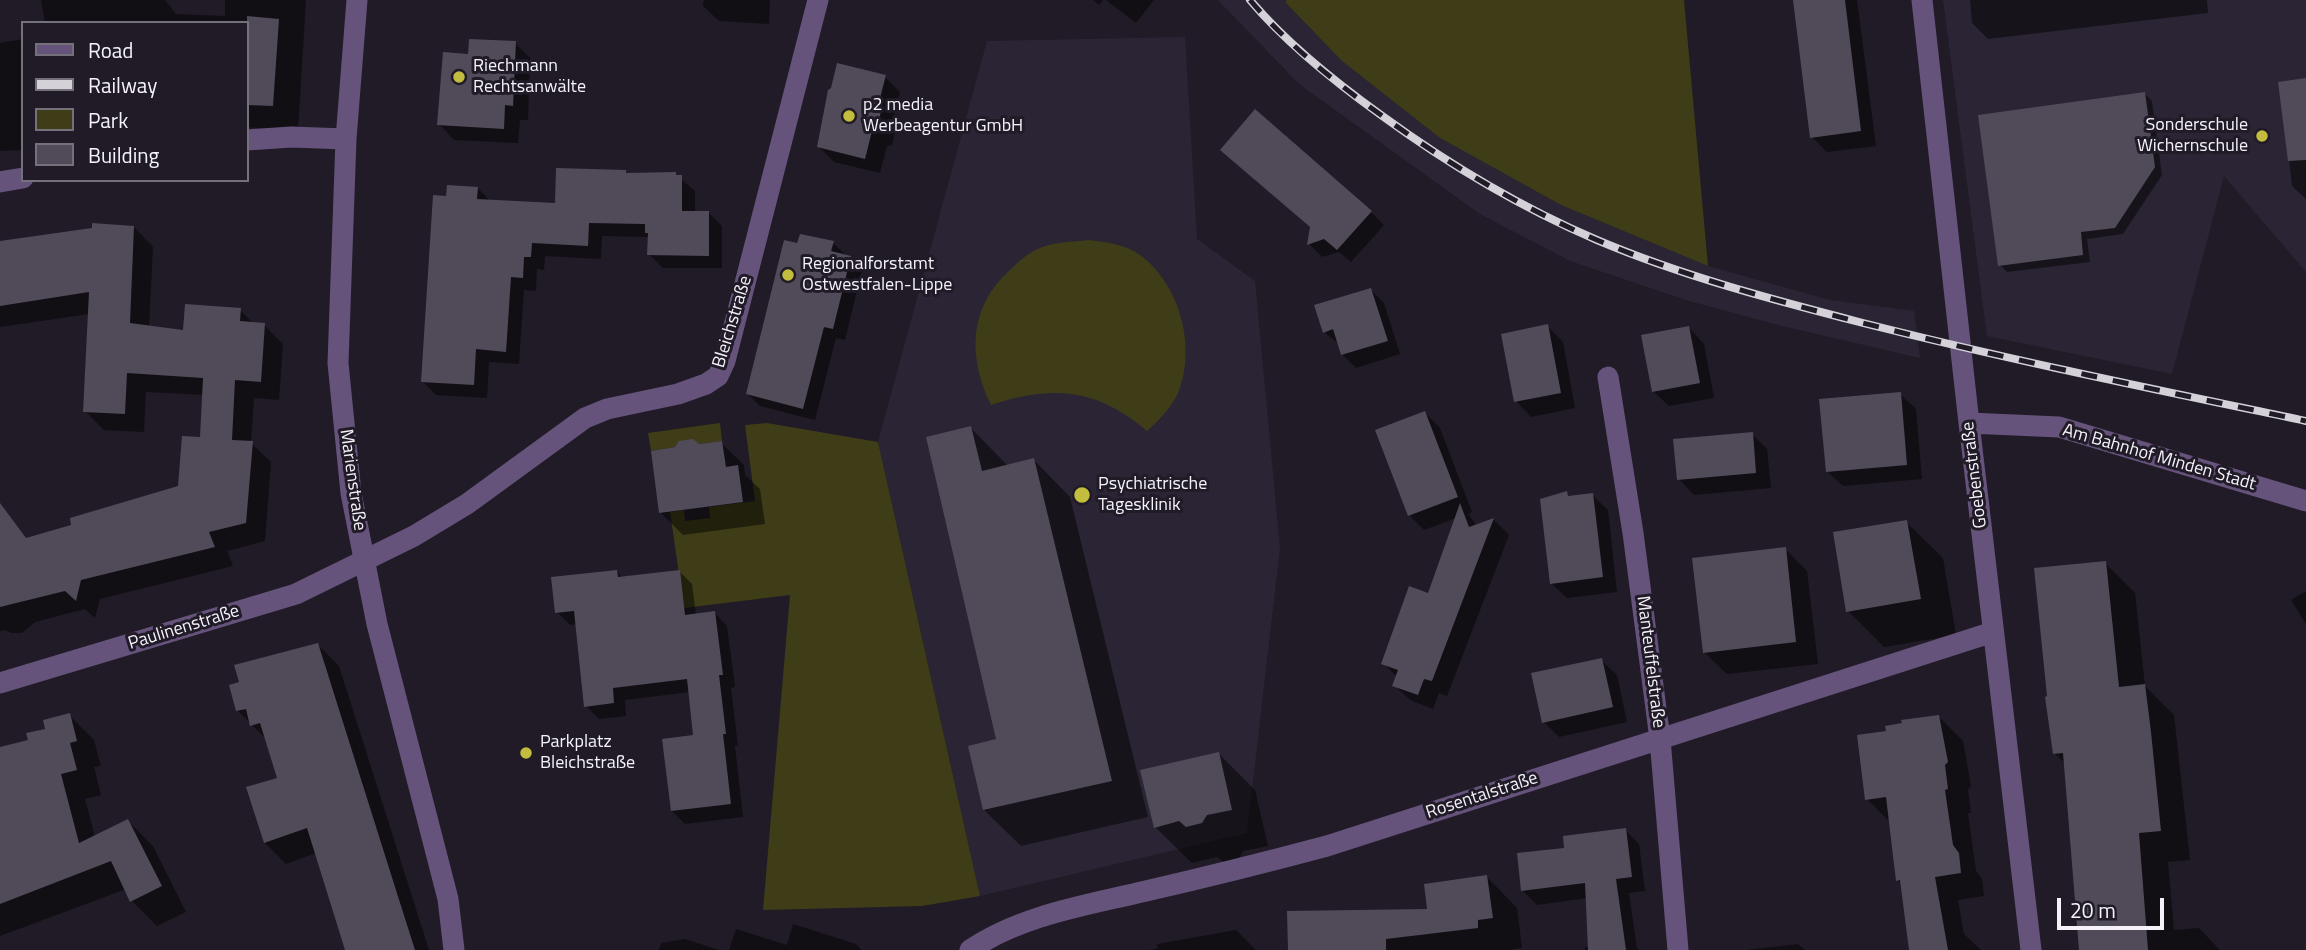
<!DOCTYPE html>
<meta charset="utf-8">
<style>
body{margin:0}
#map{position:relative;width:2306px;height:950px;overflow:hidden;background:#201b27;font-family:"Titillium Web",sans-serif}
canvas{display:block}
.legend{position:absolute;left:21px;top:21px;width:228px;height:161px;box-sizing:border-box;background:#201b27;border:2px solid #75717b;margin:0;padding:9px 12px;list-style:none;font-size:21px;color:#f5f2fa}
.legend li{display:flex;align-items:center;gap:14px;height:35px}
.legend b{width:35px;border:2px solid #75717b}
.scale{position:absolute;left:2057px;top:898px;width:107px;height:32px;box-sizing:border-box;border:4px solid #f5f2fa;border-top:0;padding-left:9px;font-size:21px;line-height:24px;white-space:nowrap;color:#f5f2fa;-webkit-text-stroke:5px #201b27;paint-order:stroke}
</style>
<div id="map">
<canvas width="2306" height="950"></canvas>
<ul class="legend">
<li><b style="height:9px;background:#65537b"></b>Road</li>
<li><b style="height:9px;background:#d4d1d9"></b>Railway</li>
<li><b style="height:19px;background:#3f3d18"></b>Park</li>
<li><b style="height:19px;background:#514b59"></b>Building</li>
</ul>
<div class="scale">20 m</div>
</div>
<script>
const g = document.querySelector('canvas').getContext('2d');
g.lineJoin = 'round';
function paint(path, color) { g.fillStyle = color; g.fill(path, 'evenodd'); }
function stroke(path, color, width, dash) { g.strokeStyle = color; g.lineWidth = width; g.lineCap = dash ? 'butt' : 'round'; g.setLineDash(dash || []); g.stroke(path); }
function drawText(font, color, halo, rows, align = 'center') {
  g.font = font + ' "Titillium Web",sans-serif'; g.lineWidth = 6; g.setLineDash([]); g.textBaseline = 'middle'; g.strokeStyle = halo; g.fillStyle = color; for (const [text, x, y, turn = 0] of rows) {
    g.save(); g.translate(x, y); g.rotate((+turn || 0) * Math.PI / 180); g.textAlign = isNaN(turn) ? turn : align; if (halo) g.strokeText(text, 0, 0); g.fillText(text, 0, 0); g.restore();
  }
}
paint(new Path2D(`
 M1218 0H1287L1285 2 1342 61 1440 138 1561 205 1708 266 1830 300 1914 311 1920 358 1782 326 1689 301 1570 261 1480 214 1299 84Z
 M1943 0H2306V272L2224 176 2172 374 1987 336Z
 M1185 37 1197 239 1255 281 1280 548 1247 833 980 896 878 442 987 41Z`), '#2b2434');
paint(new Path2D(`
 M1287 0H1684L1708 266 1561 205 1440 138 1342 61 1285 2Z
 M1088 240C1106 242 1125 244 1140 255 1180 284 1197 348 1178 393 1171 408 1159 420 1147 431 1096 388 1053 385 991 405 968 358 968 308 1009 271 1018 262 1028 253 1040 248 1054 242 1073 242 1088 240Z
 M720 423 722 441 699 444 680 441 675 447 651 451 648 433Z
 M767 423 878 442 980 896 922 906 763 910 790 595 684 608 670 512 684 510 685 521 710 518 709 507 755 501 745 425Z`), '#3f3d18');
paint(new Path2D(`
 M41 0H165L176 14 225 16V0H306L298 131 247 127V23H45Z
 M704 0H770L769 24 719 21 703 6Z
 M1093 0H1103L1099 5Z
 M1106 0H1154L1136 23Z
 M1794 0H1857L1876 146 1827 152 1812 137Z
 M1970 0H2207L2208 13 1988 39 1972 23Z
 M23 39V150L0 151V43Z
 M515 43 530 58 528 120H520L518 143 454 140 439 124 470 56Z
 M885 77 900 92 893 119 897 123 892 145 887 146 880 173 834 162 818 146Z
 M2306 80V199L2292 186 2280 83Z
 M2145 94 2152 101 2162 175 2123 234 2087 239 2090 262 2007 272 2000 265Z
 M1236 163 1371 212 1384 225 1351 262 1339 252 1322 257 1309 244 1311 228Z
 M625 172 628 174H675L695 191V212H708L722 226V268H663L649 254 650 237 602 236 601 259 545 256 544 270 537 269 536 291 524 290 519 364 489 362 487 398 436 395 422 381 447 198 478 188 490 201 557 205Z
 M134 227 153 247 149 327 184 332 240 310 254 324 264 325 283 344 279 400 254 398 251 443 271 462 265 541 227 551 233 566 100 599 95 618 85 609 35 622 22 633H11L5 630 0 631V523L26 539 74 526 180 487 202 439 204 395 146 392 144 432 104 430 85 411 89 314 0 327V243Z
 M833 243 862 270 845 340 836 338 815 420 760 406 748 394 799 245Z
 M1371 290 1384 303 1400 354 1356 368 1342 354 1340 345 1324 332Z
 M1547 326 1563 342 1575 408 1531 417 1516 401Z
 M1689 328 1704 344 1714 398 1669 406 1653 391Z
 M1900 394 1916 409 1922 479 1843 486 1827 471Z
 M1425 413 1440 428 1472 512 1468 514 1477 526 1494 520 1509 535 1447 696 1439 693 1433 709 1410 700 1394 685 1397 677 1383 663 1429 596 1456 518 1424 530 1409 515Z
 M971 428 1008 466 1034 460 1070 497 1148 817 1021 846 984 810 998 741Z
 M1752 434 1767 449 1771 488 1694 495 1679 479Z
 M721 443 744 465 745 475 760 489 765 524 683 535 661 513 698 446Z
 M1566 493 1570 497 1592 495 1608 510 1617 592 1567 598 1551 583Z
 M1906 522 1943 558 1956 635 1884 647 1848 611Z
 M1785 549 1807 571 1818 664 1727 674 1704 652Z
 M2105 563 2135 593 2145 686 2174 715 2190 860 2168 862 2174 930 2199 928 2220 950H2081L2066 764 2054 753Z
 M679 571 692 584 696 615 715 613 727 626 735 687 731 688 738 746H735L743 817 685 824 672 811 695 737 690 692 625 700 626 716 599 719 586 706 577 624 570 625 557 612 617 572 623 578Z
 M2306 591V624L2291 600Z
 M318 645 339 666 429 950H347L316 853 286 864 265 843 279 779 267 740 237 710Z
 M1601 660 1617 675 1627 722 1559 737 1544 722Z
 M69 715 94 740 101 766 94 767 101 795 85 799 95 837 128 821 153 846 186 912 157 926 132 901 126 889 0 936V747L30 740Z
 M1939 717 1963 741 1971 786 1968 790 1971 813H1968L1976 871 1982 879 1984 896 1958 900 1964 934 1981 950H1909L1902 884 1898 880 1891 823 1867 799 1888 733Z
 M1218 753 1255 790 1268 846 1243 851 1239 859 1224 862 1217 857 1192 863 1155 827Z
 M1625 830 1639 844 1645 891 1629 893 1637 948 1639 950H1585V947H1589L1587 898 1537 905 1523 891 1566 850Z
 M1487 877 1517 908 1522 948 1508 950H1290L1429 911Z
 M793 924 856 944 862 950H729L736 929 787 945Z
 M1236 930 1256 950H1150L1158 948 1157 944Z
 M685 939 719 950H659L661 943Z
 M1798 944 1805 950H1746Z`), '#0007');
paint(new Path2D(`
 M1793 0H1845L1861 131 1810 138Z
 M247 16 279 19 273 106 247 105Z
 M469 39 516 41 513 106 505 105 504 129 437 125 443 52 468 54Z
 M837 63 886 75 879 102 882 106 877 130 872 131 865 159 817 147 828 90 831 88Z
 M2306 78V160L2288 161 2278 82Z
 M2145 92 2155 167 2115 228 2081 232 2083 255 1998 266 1978 115Z
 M1255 109 1372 211 1337 250 1324 239 1307 245 1310 227 1220 150Z
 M556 168 626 170V173L676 172V175H682V211H709V256L647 255 648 233H645V224L589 223 588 246 532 243 531 257H524L523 278 511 277 506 352 476 349 474 385 421 382 433 195 446 196 447 185 478 187 477 199 555 203Z
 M92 223 134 226 130 323 183 330 185 304 241 308 240 321 265 323 261 382 235 380 232 440 253 441 246 523 209 532 215 547 81 580 76 601 65 591 0 607V503L26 538 71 525 70 518 178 486 182 436 200 437 203 378 127 373 125 414 83 412 89 292 0 306V241L92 228Z
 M800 234 834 241 831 251 851 256 833 329 824 327 803 409 746 394 784 240 797 243Z
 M1371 288 1388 341 1341 355 1333 329 1323 333 1314 305Z
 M1548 324 1561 393 1514 402 1501 334Z
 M1689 326 1700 383 1652 392 1641 335Z
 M1901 392 1907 465 1826 472 1819 399Z
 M1425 411 1458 497 1408 516 1375 430Z
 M971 426 982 471 1034 458 1112 781 983 810 968 746 996 739 926 437Z
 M1753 432 1756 473 1677 480 1673 439Z
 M693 439 699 444 722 441 726 467 738 465 743 502 659 513 651 451 675 447 679 441Z
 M1567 491 1568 496 1593 493 1603 577 1550 584 1540 499Z
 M1460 503 1469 527 1494 518 1432 681 1424 679 1418 695 1392 686 1398 670 1381 664 1409 586 1428 593Z
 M1907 520 1921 599 1846 612 1833 532Z
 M1786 547 1796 642 1703 653 1692 558Z
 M2106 561 2119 687 2145 684 2151 732 2161 831 2139 833 2148 950H2079L2063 753 2053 754 2045 697 2047 696 2034 568Z
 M617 570 618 577 680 570 685 615 715 611 723 675H719L726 734H723L731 804 671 811 662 739 693 735 687 679 613 688 614 703 584 707 574 611 555 613 551 577Z
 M318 643 395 887 415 950H345L307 828 264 843 246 787 277 778 260 723 250 726 246 709 236 711 229 685 239 682 234 665Z
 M1602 658 1613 707 1542 723 1531 673Z
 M70 713 77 741 70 743 77 770 61 774 79 843 128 819 162 886 130 902 111 861 0 904V747L28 740 26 733 45 729 43 720Z
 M1939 715 1948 762 1945 765 1948 789 1945 790 1953 845 1959 853 1961 873 1935 877 1948 950H1909L1900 880 1896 881 1886 797 1865 800 1857 735 1886 731 1885 726 1902 723 1901 720Z
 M1219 752 1232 810 1207 815 1202 823 1186 827 1179 821 1154 828 1140 770Z
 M1626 828 1632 877 1616 879 1626 950H1588L1585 883 1521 891 1517 853 1564 848 1563 836Z
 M1487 875 1493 918 1478 920V928L1386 939V950H1288L1287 911 1427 909 1424 884Z`), '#514b59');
stroke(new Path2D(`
 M357 0 346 139 338 363 351 493 377 624 448 899 454 950
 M1922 0 1969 423 2031 950
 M247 140 291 137 346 139
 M0 182 23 178
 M1608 377 1633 533 1660 739 1678 950
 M1969 423 2059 427 2306 501
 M0 683 296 594 414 536 467 504 585 418 607 409 678 394 706 384 718 376 725 361 818 0
 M970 950C1021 915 1088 905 1146 891 1207 877 1267 862 1327 846L1993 632`), '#65537b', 21);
const rail = new Path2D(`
 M1250 0C1287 44 1335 82 1381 115 1448 164 1520 207 1597 240 1682 276 1774 300 1863 323 2010 360 2158 390 2306 421`);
stroke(rail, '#d4d1d9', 8);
stroke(rail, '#201b27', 5, [16]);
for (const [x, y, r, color] of [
 [459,77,7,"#c3bd3f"],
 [849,116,7,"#c3bd3f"],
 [2262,136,7,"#c3bd3f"],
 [788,275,7,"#c3bd3f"],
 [1082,495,9,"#c3bd3f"],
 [526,753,7,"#c3bd3f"]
]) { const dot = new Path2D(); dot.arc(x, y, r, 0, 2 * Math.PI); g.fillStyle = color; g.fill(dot); stroke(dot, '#201b27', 2.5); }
drawText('18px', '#f5f2fa', '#201b27', [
 ["Riechmann",473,67],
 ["Rechtsanwälte",473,88],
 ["p2 media",863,106],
 ["Werbeagentur GmbH",863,127],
 ["Sonderschule",2248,126,"right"],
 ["Wichernschule",2248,147,"right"],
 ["Regionalforstamt",802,265],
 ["Ostwestfalen-Lippe",802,286],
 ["Psychiatrische",1098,485],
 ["Tagesklinik",1098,506],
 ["Parkplatz",540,743],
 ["Bleichstraße",540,764]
], 'left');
drawText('18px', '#f5f2fa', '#201b27', [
 ["Bleichstraße",733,322,-73],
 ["Am Bahnhof Minden Stadt",2159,458,16],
 ["Goebenstraße",1975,475,-97],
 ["Marienstraße",352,480,82],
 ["Paulinenstraße",184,628,-17],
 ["Manteuffelstraße",1650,662,83],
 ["Rosentalstraße",1482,796,-18]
]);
</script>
